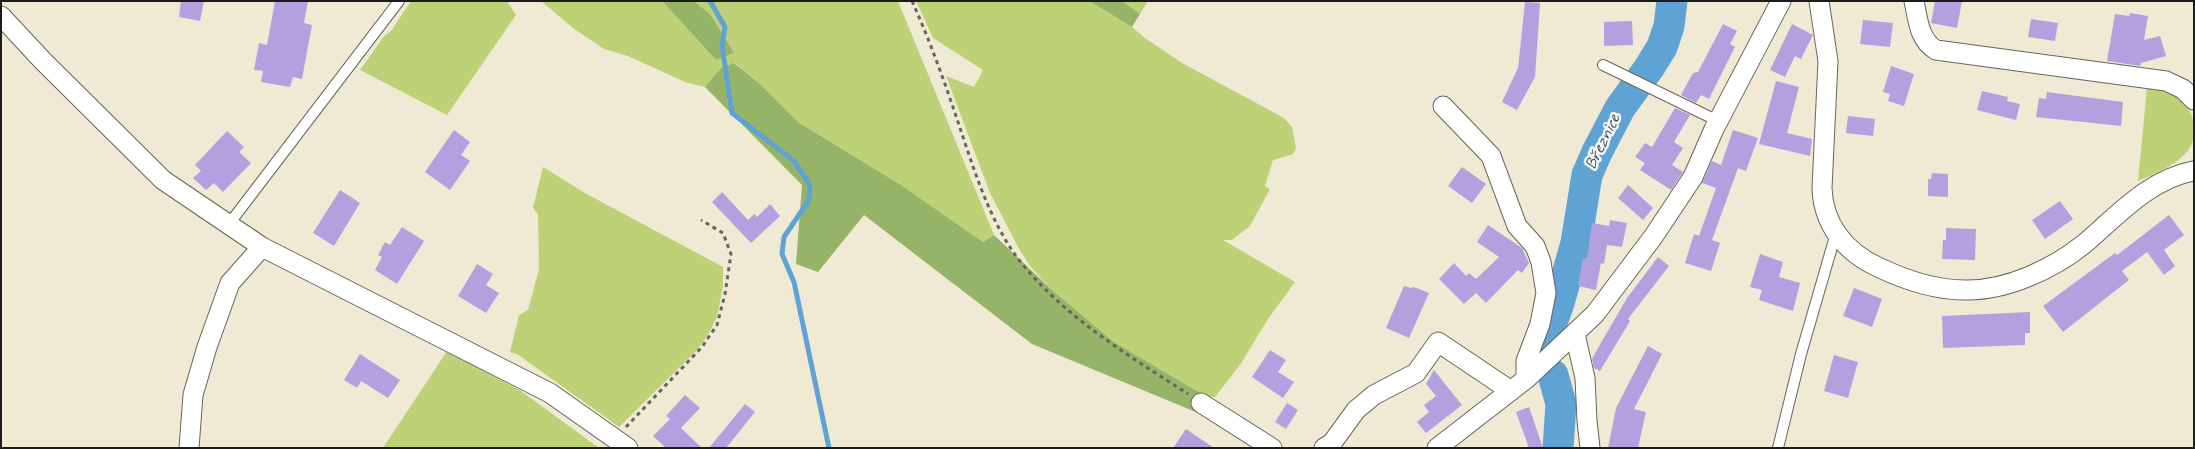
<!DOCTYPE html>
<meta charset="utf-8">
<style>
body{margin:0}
#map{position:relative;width:2195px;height:449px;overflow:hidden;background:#f0ead5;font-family:Mynerve,sans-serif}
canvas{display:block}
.frame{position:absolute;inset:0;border:2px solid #1c1c1c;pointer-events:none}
</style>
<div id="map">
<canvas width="2195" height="449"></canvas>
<div class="frame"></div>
</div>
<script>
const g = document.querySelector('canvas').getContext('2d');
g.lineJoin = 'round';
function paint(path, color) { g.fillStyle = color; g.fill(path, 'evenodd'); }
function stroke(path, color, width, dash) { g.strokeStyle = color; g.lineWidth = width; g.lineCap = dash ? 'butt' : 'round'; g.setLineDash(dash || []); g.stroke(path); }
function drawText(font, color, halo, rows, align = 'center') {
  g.font = font + ' Mynerve,sans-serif'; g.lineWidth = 5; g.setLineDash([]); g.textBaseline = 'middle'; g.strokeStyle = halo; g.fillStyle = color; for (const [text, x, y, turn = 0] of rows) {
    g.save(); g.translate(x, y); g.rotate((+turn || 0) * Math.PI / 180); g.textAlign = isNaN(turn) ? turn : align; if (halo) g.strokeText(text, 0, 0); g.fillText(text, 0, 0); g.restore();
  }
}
paint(new Path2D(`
 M411 1H507L516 15 447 115 360 70 384 36 391 31Z
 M541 1H662L716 60 733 53 710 14 694 1H898L994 235 983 242 901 185 798 122 759 83 735 63 720 69 705 87 685 82 628 56 604 49 573 28Z
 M916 1H1089L1132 27 1145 38 1182 63 1284 118 1292 127 1296 148 1293 154 1273 160 1265 186 1270 189 1250 226 1232 240H1223L1295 282 1268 319 1240 365 1215 397H1207L1114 342 1051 289 1030 266 1018 247 990 193 946 76 974 87 983 70 933 38Z
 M1122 1H1148L1140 14Z
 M2147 87C2172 92 2194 101 2194 130 2194 139 2192 147 2185 154 2172 167 2154 174 2138 181Z
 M543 167 585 193 723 267V286L717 317 709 333 698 349 619 427 517 354 510 352 519 315 528 310 539 269 538 214 533 208Z
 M447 351 521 391 599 448H383Z`), '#bdd276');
paint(new Path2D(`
 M662 1H694L710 14 734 53 716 60Z
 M1089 1H1122L1140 14 1132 27Z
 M734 63 759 83 798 122 901 185 983 242 994 235 1051 289 1114 342 1207 397 1198 413 1032 344 864 215 818 272 796 264 802 185 705 87 720 69Z`), '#96b467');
stroke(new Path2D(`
 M710 1 725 27 722 46 732 113 794 161 810 185 809 200 784 237 782 254 794 282 829 448`), '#5fa3d4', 5);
stroke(new Path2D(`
 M1546 352 1547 337 1559 303 1576 243 1587 175 1597 152 1620 108 1649 68 1662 47 1669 26 1672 1
 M1553 375 1561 404 1558 448`), '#5fa3d4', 31);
paint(new Path2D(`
 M181 1H204L200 21 179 17Z
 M275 1H308L304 23 312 25 302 79 293 77 290 87 261 82 263 71 254 70 259 43 267 45Z
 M1935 1H1962L1957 28 1931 23Z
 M1525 2 1540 3 1535 77 1517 110 1502 102 1518 68Z
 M2130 13 2148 16 2144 40 2160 36 2166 56 2141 63 2140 66 2107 61 2115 14 2129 16Z
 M2031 19 2058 23 2055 41 2028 37Z
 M1863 20 1893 23 1890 47 1860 44Z
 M1632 21 1633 45 1604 46V22Z
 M1723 24 1737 31 1730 44 1735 47 1709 99 1701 95 1696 103 1681 95 1693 73 1698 72Z
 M1792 24 1813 35 1801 59 1795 56 1785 77 1770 70Z
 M1891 66 1914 74 1904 106 1888 101 1890 94 1883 92Z
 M1776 81 1799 87 1787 133 1812 139 1810 156 1759 144Z
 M1982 91 2008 97 2007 101 2020 104 2016 120 1977 110Z
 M2047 92 2123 102 2121 126 2036 117 2039 98 2046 99Z
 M1675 108 1690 115 1674 142 1683 148 1672 165 1683 172 1671 190 1640 170 1645 163 1635 157 1645 143 1652 147Z
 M1848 116 1875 119 1873 136 1846 133Z
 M454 130 470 142 461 155 470 161 450 190 425 172Z
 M1733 130 1758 138 1746 171 1738 168 1712 240 1720 243 1711 271 1685 263 1694 234 1699 236 1716 188 1702 183 1712 161 1721 165Z
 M227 131 244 147 239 152 251 163 223 192 214 183 206 190 193 178 201 171 195 165Z
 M1462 167 1486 184 1472 203 1448 186Z
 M1932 173 1948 174V197L1928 196V179H1931Z
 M1628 185 1653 208 1643 220 1618 198Z
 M340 190 360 203 334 246 313 233Z
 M722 192 748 220 754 214 757 217 770 204 780 216 751 243 712 202Z
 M2060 201 2073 219 2045 239 2032 220Z
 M2169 215 2184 235 2164 250 2175 266 2164 275 2147 252 2122 271 2129 280 2063 332 2043 306 2115 253 2117 255Z
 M1610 220 1627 223 1622 247 1607 245 1604 264 1601 263 1596 290 1578 286 1583 258H1587L1592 223 1609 226Z
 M1488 225 1522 248 1529 263 1522 273 1518 270 1486 303 1476 293 1464 304 1439 279 1454 263 1466 276 1469 273 1476 279 1499 257 1477 242Z
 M402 227 424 241 397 284 375 270 382 257 378 255 385 242 390 245Z
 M1946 228 1976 229 1975 260 1942 259 1943 240H1946Z
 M1760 254 1783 262 1779 277 1800 283 1793 311 1759 300 1762 290 1750 287Z
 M1658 257 1669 266 1628 319 1630 321 1600 371 1594 368 1592 359 1594 355 1627 298Z
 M477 264 493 274 486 285 499 293 486 313 458 296Z
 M1404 286 1411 288 1414 287 1429 293 1409 338 1386 328Z
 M1854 288 1882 299 1872 327 1843 316Z
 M2030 312V333H2025V345L1943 348 1942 316Z
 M1648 346 1662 354 1634 409 1646 412 1638 448H1608L1616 408Z
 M1270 350 1286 360 1278 372 1294 382 1283 398 1252 377Z
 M360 354 400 380 388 398 361 381 357 388 344 380Z
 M1834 355 1858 362 1848 398 1824 391Z
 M1434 370 1462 405 1426 433 1417 422 1429 412 1424 405 1436 396 1426 384Z
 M685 395 700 408 681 428 702 448H666L653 436 670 419 666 416Z
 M1287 403 1298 410 1286 429 1275 422Z
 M745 404 755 412 726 448H709Z
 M1529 407 1543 448H1529L1516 412Z
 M1186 429 1214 448H1173Z`), '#b3a0df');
const lane = new Path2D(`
 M1603 65 1718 121
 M229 224 399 1
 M1778 448 1801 354 1836 233`);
const street = new Path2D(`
 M1819 1 1828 61 1822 188C1823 224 1845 252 1878 267 1905 280 1935 290 1965 290 2006 291 2053 269 2084 244 2117 216 2148 180 2193 171
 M1914 1C1918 20 1919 40 1936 50L2166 81 2183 89 2194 100
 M1 16 43 61 163 180 262 247 550 393 628 448
 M1443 106 1491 156 1517 226 1535 246 1541 262 1546 293 1540 324 1526 361V379
 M1575 334 1585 378 1587 421 1590 448
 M1201 403 1272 448
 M189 448 193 395 207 347 230 283 262 247
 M1324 448 1332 443 1356 410 1374 395 1416 373 1438 342 1511 391
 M1437 448 1526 379 1595 314 1653 237 1693 177 1714 129 1781 1`);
stroke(lane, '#66645d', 12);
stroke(street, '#66645d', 21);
stroke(new Path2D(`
 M912 1C930 41 945 83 959 125 974 170 990 222 1019 260 1064 317 1128 355 1188 394
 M626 427 702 347 717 325 725 294 731 254 723 233 701 220`), '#66645d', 3, [4, 4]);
stroke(lane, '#fff', 10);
stroke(street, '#fff', 19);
drawText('italic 16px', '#3a596f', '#f6f6f2', [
 ["Březnice",1604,142,-64]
]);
</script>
